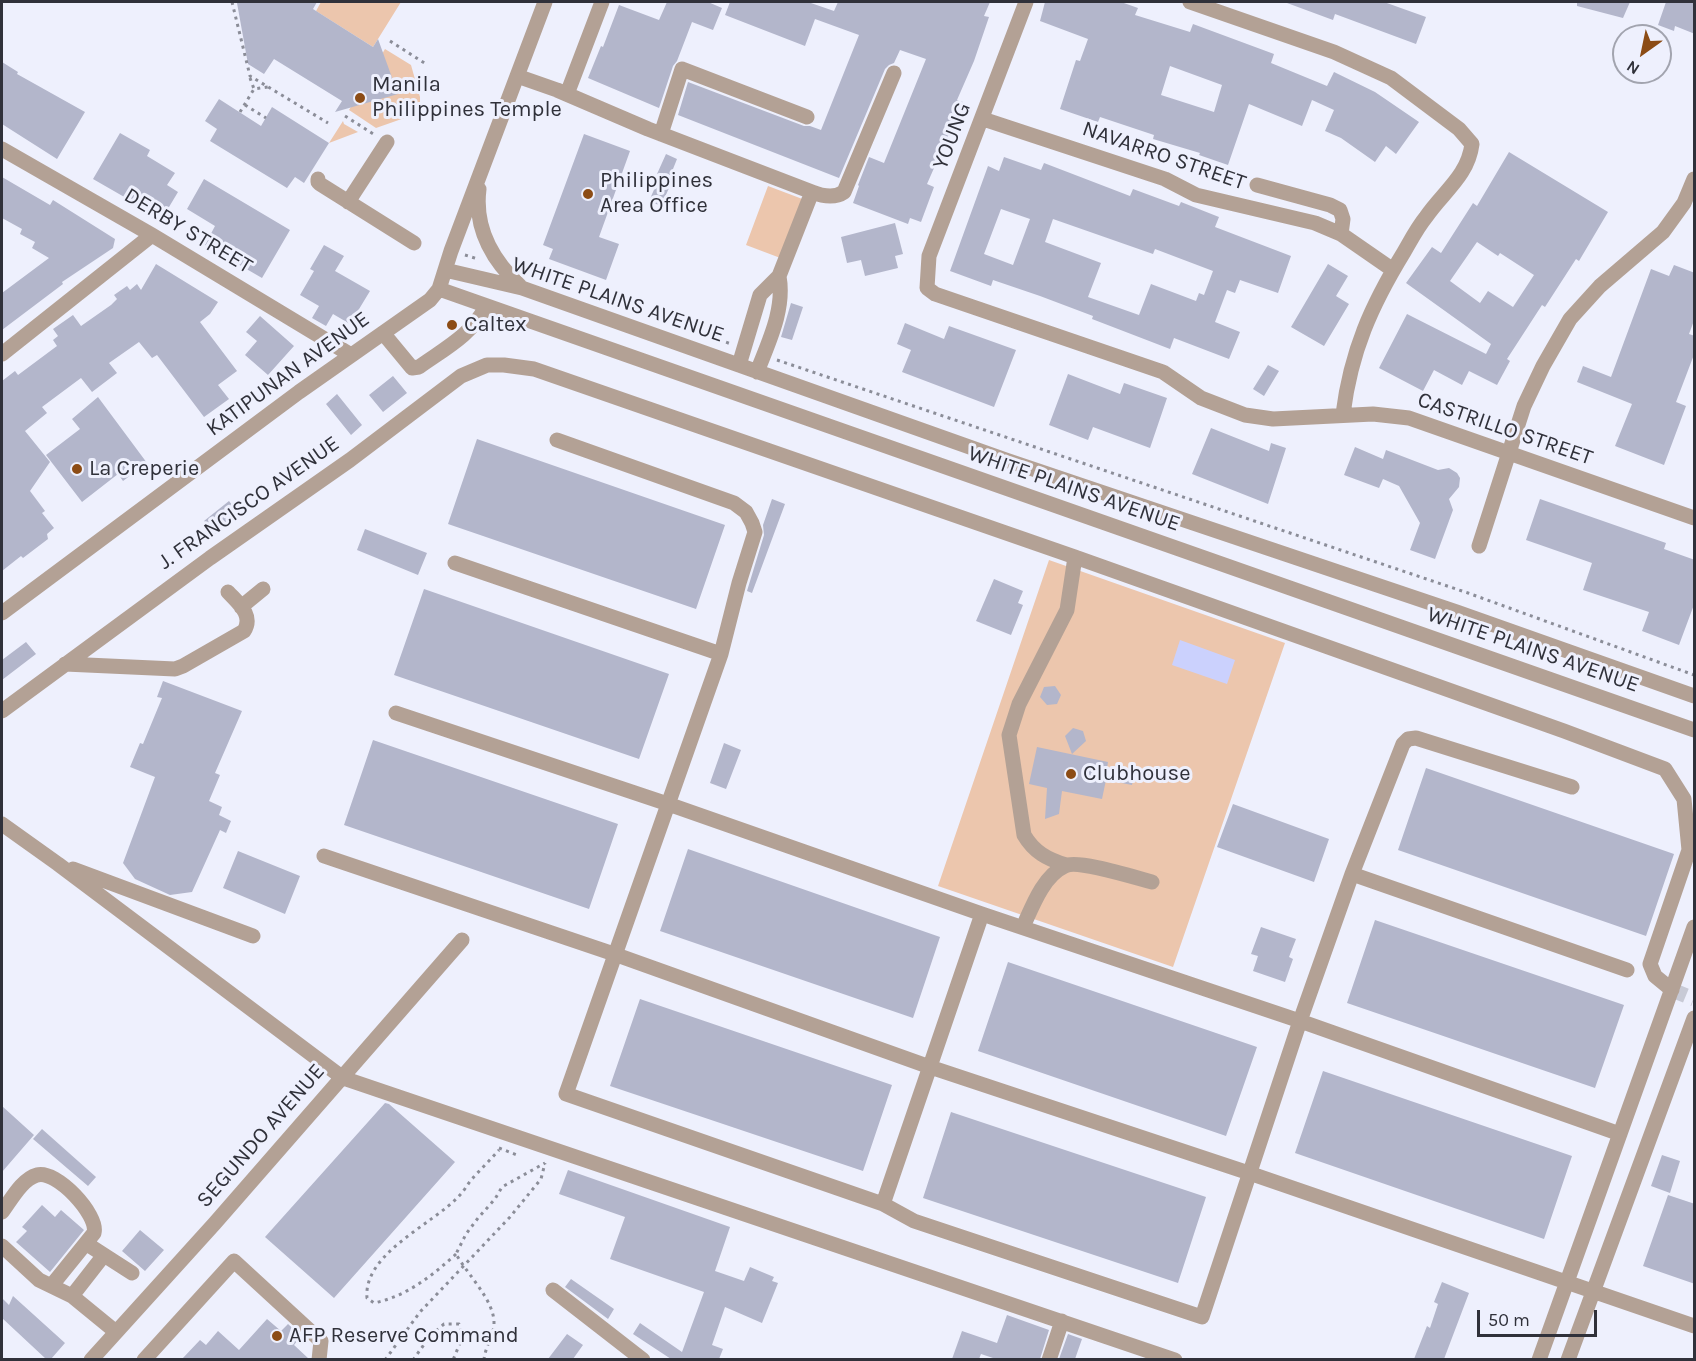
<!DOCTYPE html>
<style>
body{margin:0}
#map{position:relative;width:1696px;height:1361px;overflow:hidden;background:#eef0fd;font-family:Karla,sans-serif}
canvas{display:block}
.frame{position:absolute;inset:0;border:3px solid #30313a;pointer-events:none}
.north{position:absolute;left:1612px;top:24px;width:60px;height:60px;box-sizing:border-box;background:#eef0fd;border:2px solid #a2a4af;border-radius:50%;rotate:213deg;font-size:16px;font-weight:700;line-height:24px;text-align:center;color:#30313a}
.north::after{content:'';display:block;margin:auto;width:21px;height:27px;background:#8c4c15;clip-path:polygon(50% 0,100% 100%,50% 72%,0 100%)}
.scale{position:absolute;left:1477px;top:1310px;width:120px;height:27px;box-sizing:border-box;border:3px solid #30313a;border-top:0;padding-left:8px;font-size:18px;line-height:21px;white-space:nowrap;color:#30313a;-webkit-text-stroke:4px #eef0fd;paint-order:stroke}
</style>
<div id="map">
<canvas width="1696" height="1361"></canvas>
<div class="frame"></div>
<div class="north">N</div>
<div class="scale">50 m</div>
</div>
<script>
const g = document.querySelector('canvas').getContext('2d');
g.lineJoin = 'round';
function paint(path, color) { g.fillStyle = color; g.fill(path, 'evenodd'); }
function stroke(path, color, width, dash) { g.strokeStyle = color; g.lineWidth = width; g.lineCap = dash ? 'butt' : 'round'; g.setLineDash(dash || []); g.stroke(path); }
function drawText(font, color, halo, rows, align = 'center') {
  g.font = font + ' Karla,sans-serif'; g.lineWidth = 6; g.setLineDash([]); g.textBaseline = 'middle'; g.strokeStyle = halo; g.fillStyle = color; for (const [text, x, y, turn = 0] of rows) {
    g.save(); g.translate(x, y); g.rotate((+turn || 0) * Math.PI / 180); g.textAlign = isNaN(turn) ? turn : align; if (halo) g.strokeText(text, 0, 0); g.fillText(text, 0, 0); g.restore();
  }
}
paint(new Path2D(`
 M321 2H401L373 47 316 11Z
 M385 49 411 65 420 97V108L413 115 376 128 349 110Z
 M343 121 344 124 358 132 329 143Z
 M768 186 805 200 783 259 746 245Z
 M1049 560 1285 643 1173 967 938 886Z`), '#ecc6ad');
paint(new Path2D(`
 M1180 640 1235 660 1227 684 1172 665Z`), '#cbd1fd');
paint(new Path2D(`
 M247 2H317L313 9 373 47 378 39 398 94 335 112 342 101 274 59 264 74 248 64 237 3Z
 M667 2H708L722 8 713 30 692 22 677 61 673 66 659 108 588 78 601 46 603 47 619 5 659 20Z
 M730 2H808L834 11 838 2H990L984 16 989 17 974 61 957 100 963 102 927 184 934 187 921 222 910 218 908 224 853 203 859 186 858 185 869 157 884 163 926 59 900 50 894 63 889 65 885 69 839 178 678 115 688 82 804 126H810L821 130 859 35 815 19 805 46 725 15Z
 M1045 2H1121L1138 8 1135 15 1190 32 1193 24 1274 54 1271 63 1327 86 1334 72 1375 92 1419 122 1396 154 1386 146 1375 162 1341 138 1325 131 1334 110 1312 100 1302 126 1249 104 1228 165 1199 155 1200 153 1153 139 1154 135 1100 117 1098 122 1060 109 1076 60 1080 61 1088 39 1040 21ZM1170 66 1222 85 1214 112 1161 95Z
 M1287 2H1384L1426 17 1416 44 1335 14 1333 20 1287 3Z
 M1577 2H1630L1623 18 1577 6Z
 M1666 2H1695V34L1675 26 1674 31 1658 25Z
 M2 62 18 72 17 74 85 112 57 159 2 124Z
 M219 99 261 126 272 107 329 143 304 183 295 177 287 188 210 141 217 129 205 121Z
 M120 133 150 150 147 156 175 173 167 185 178 192 160 222 132 204 133 202 93 179Z
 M584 134 630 151 599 237 619 244 606 280 549 259 553 249 543 245Z
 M1509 152 1608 212 1579 261 1576 259 1545 307 1542 305 1507 359 1510 361 1497 385 1469 371 1462 385 1434 370 1423 391 1379 368 1407 314 1486 354 1491 344 1406 283 1432 247 1441 253 1473 203 1477 206ZM1477 242 1498 256 1500 253 1534 275 1513 307 1488 291 1480 303 1450 281Z
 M666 154 677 159 669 179 657 174Z
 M1004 157 1041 170 1044 163 1130 196 1133 189 1179 206 1181 202 1219 217 1215 227 1291 256 1278 293 1240 280 1235 293 1227 290 1215 322 1240 332 1229 359 1174 338 1170 349 1092 319 1093 316 1040 296 993 280 991 286 950 271 988 166 999 171ZM1001 209 1030 219 1013 265 984 254ZM1053 219 1153 254 1155 249 1213 271 1204 295 1199 293 1196 301 1151 284 1139 315 1088 297 1101 263 1045 242Z
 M2 177 50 205 53 200 115 239 113 248 62 282 63 284 2 330V293L49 258 32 248 35 242 20 234 22 229 2 218Z
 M204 179 290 230 262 278 205 245 215 226 187 209Z
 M657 183 669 188 661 206 649 201Z
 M895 223 903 254 895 256 898 268 865 276 861 260 847 263 841 237Z
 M324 245 344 256 335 271 370 291 350 324 333 314 326 326 312 318 319 306 300 295 314 271 310 269Z
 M156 264 218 302 210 314 200 322 237 371 218 385 229 399 204 417 157 355 152 358 139 342 109 363 117 373 92 392 81 378 42 407 47 413 25 431 50 462 30 491 45 511 42 513 54 528 47 534 48 539 23 558 21 556 2 571V381L15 371 18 375 57 346 53 340 58 336 53 329 73 315 81 326 111 305 117 299 114 295 127 286 130 290 137 284 141 290Z
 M1328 264 1348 276 1336 296 1349 304 1324 346 1291 327Z
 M1674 265 1695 273V318L1689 334 1695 336V352L1676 402 1686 406 1664 465 1615 446 1632 404 1577 382 1583 366 1611 377 1651 269 1669 276Z
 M791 303 803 307 792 340 781 337Z
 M260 316 294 346 268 375 245 355 257 341 246 332Z
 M905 323 944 339 949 326 1016 350 994 407 902 372 911 350 897 344Z
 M1268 365 1279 371 1264 396 1253 389Z
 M1068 374 1120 394 1124 383 1167 398 1150 448 1093 427 1088 440 1049 425Z
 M393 376 407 393 383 412 369 395Z
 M337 394 362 425 351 435 326 404Z
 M98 397 147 463 123 481 118 474 82 502 46 455 80 429 72 419Z
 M1211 428 1269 451 1271 443 1286 448 1268 504 1192 474Z
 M477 439 725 525 696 609 448 524Z
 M1355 447 1383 459 1386 450 1438 470 1449 468 1457 473 1460 478 1459 487 1449 499 1453 510 1435 559 1410 550 1420 523 1399 486 1383 479 1379 488 1344 475Z
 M772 499 785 504 752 593 747 591 764 535 763 525Z
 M1540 499 1666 543 1664 549 1695 560V602L1679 645 1642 631 1649 612 1583 590 1592 563 1526 540Z
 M229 501 239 514 215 534 204 521Z
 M365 529 427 553 418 575 357 550Z
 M994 579 1023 591 1018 603 1023 605 1011 635 976 621Z
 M424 589 669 674 639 759 394 675Z
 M26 642 36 654 2 680V660Z
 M163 681 242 711 215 773 220 775 209 801 222 807 219 815 231 821 226 833 220 830 192 892 170 895 135 879 123 863 155 777 130 767 140 743 143 744 162 698 157 697Z
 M1055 686 1061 695 1057 704 1047 705 1040 697 1044 687Z
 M1073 728 1083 731 1086 741 1072 754 1065 736Z
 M373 740 618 824 589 909 344 825Z
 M724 743 741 750 726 789 710 783Z
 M1037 747 1108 762 1107 768 1134 774 1132 785 1106 780 1102 799 1062 791 1059 814 1045 819 1047 788 1029 784Z
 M1426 768 1674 854 1646 936 1398 850Z
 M1233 804 1329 839 1314 882 1217 847Z
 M688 849 940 937 913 1018 660 931Z
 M238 851 300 876 285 914 223 888Z
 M1375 920 1624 1005 1595 1088 1347 1003Z
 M1261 927 1296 939 1289 957 1293 959 1285 982 1253 971 1258 956 1251 954Z
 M1008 962 1257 1047 1226 1136 978 1051Z
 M640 999 892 1085 863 1171 610 1086Z
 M1323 1071 1572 1156 1544 1239 1295 1153Z
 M385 1103 389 1104 455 1162 334 1298 265 1237Z
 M2 1106 34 1135 2 1172Z
 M951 1112 1206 1197 1178 1283 923 1198Z
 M42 1129 96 1177 88 1186 33 1139Z
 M1662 1155 1680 1161 1670 1193 1651 1186Z
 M568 1170 730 1227 715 1271 744 1281 750 1267 774 1277 772 1281 778 1283 762 1323 725 1307 712 1345 723 1349 719 1359H671L633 1334 640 1323 682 1352 704 1292 610 1259 625 1217 559 1194Z
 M1668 1195 1695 1204V1284L1643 1266Z
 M42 1205 55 1217 61 1210 84 1230 50 1272 16 1242 27 1231 22 1227Z
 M140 1230 164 1250 145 1271 122 1251Z
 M571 1279 614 1309 608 1319 565 1287Z
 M1442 1282 1469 1293 1444 1359H1414L1427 1326 1430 1328 1438 1304 1434 1302Z
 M13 1296 65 1343 51 1359H46L2 1318V1298L9 1305Z
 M1007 1315 1049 1330 1040 1359H996L981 1354 979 1359H952L962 1331 997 1343Z
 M267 1319 281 1331 288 1324 301 1336 294 1345 309 1359H182L200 1340 206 1345 218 1331 239 1350Z
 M567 1334 583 1345 573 1359H548Z
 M1068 1334 1082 1339 1075 1359H1059Z`), '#b3b6cb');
stroke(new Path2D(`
 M1672 990 1694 999`), '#c8cad6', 15, [15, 8]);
stroke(new Path2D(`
 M232 2 250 76 328 123
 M390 41 426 64
 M250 78 254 89 268 87
 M245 105 266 118
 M240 112 254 89
 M345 116 375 135
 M465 255 478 259
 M712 337 731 344
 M777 360 1468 593 1694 675
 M499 1148 517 1155
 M456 1254C432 1276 407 1296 374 1303L367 1298C363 1253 434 1224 460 1195 464 1191 467 1185 471 1180 480 1170 490 1160 499 1150
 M385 1360 420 1312 510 1217 541 1179 545 1163
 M413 1360 430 1336 444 1324H459L463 1336 453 1360
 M484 1360C485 1347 494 1334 494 1324 495 1301 467 1274 456 1254L466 1234 478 1218 495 1199 502 1187 545 1163`), '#8b8d98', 3, [3, 4.5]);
stroke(new Path2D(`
 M1026 2 929 256 927 288 935 294 1163 372 1201 398 1245 415 1273 419 1373 414 1409 418 1694 518
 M1190 2 1334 52 1391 78 1459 129 1472 144C1468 176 1443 192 1426 217 1417 228 1411 240 1404 252 1371 306 1351 351 1343 414
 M517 76 557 90 648 129 812 192C822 196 834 199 844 192L894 73
 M567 94 602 2
 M983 119 1165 179 1196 195 1315 223 1341 234 1393 270
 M661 134 682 69 807 117
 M2 149 152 235 351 355
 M318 179V182L320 184 414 243
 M1257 185 1330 205 1340 210 1343 219 1341 234
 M479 189C474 229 492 260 520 286
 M348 202 387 142
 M445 270 522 288 1006 460 1457 612 1694 696
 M439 289 1694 730
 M383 333 412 368 419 367C444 349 472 335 486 306
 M2 354 152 235
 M739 365 760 295 779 276 812 192
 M757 372C769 341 785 309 779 276
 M1479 546 1524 406 1543 366 1570 319 1600 286 1663 232 1684 203 1694 179
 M455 563 721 654 739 583 755 532 752 523 746 512 734 503 557 440
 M241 607 263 589
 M2 613 299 392 430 300 439 289 451 251 545 2
 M721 654 566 1094 883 1204 914 1221 1202 1317 1300 1021 1352 874 1403 744 1408 739 1416 738 1572 787
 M65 664 175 669 183 666 244 631C254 615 238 603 228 592
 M2 711 210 558 350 460 461 376 487 365H504L534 369 1075 557 1564 731 1665 769 1684 799 1689 850 1650 964 1655 976 1672 990
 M396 713 668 804 982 914 1300 1021 1620 1134
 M2 824 58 864 343 1078 1175 1360
 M324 856 614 954 930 1067 1249 1173 1694 1326
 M1066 865C1047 859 1034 852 1024 835L1009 735 1019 704 1067 610 1075 557
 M73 869 253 936
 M1352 874 1627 970
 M1023 927C1032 907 1043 876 1065 866 1077 859 1136 878 1152 882
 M883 1204 982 914
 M2 1212C11 1200 22 1179 37 1175 56 1169 99 1215 94 1233L52 1285
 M2 1246 39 1280 72 1296 116 1332
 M104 1255 132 1273
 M553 1290 643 1360
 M72 1296 104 1255 87 1244
 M91 1360 215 1223 462 940
 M144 1360 234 1261 321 1341 319 1360
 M1049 1360 1062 1321
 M1539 1360 1694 927
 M1568 1360 1694 1018`), '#b3a195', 15);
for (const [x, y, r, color] of [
 [360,98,6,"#8c4c15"],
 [588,194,6,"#8c4c15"],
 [452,325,6,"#8c4c15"],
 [77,469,6,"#8c4c15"],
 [1071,774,6,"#8c4c15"],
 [277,1336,6,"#8c4c15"]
]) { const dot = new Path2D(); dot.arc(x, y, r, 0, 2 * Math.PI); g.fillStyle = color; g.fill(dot); stroke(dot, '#eef0fd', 2); }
drawText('22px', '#30313a', '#eef0fd', [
 ["Manila",372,85],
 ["Philippines Temple",372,110],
 ["Philippines",600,181],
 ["Area Office",600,206],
 ["Caltex",464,325],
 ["La Creperie",89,469],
 ["Clubhouse",1083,774],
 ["AFP Reserve Command",289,1336]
], 'left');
drawText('22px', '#30313a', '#eef0fd', [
 ["YOUNG",952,136,-69],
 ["NAVARRO STREET",1164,156,19],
 ["DERBY STREET",188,231,31],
 ["WHITE PLAINS AVENUE",618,300,19],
 ["KATIPUNAN AVENUE",288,374,-36],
 ["CASTRILLO STREET",1505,429,19],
 ["WHITE PLAINS AVENUE",1074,489,19],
 ["J. FRANCISCO AVENUE",249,503,-35],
 ["WHITE PLAINS AVENUE",1533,650,19],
 ["SEGUNDO AVENUE",261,1136,-49]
]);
</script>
